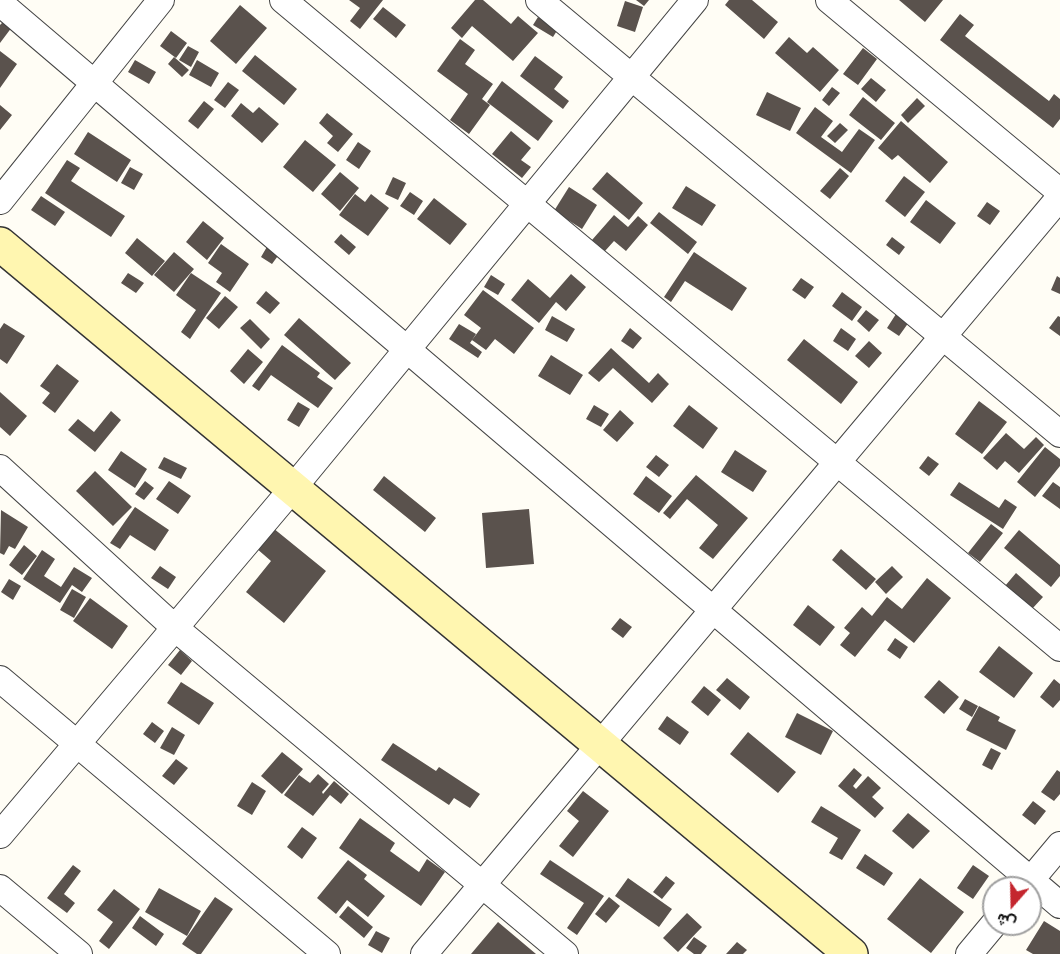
<!DOCTYPE html>
<meta charset="utf-8">
<style>
body{margin:0}
#map{position:relative;width:1060px;height:954px;overflow:hidden;background:#fffdf5;font-family:"Roboto Serif",Vazirmatn,serif}
canvas{display:block}
.north{position:absolute;left:982px;top:876px;width:60px;height:60px;box-sizing:border-box;background:#fff;border:2px solid #a0a0a0;border-radius:50%;rotate:200deg;font-size:16px;font-weight:700;line-height:24px;text-align:center;color:#111}
.north::after{content:'';display:block;margin:auto;width:21px;height:27px;background:#c4262e;clip-path:polygon(50% 0,100% 100%,50% 72%,0 100%)}
</style>
<div id="map">
<canvas width="1060" height="954"></canvas>
<div class="north">ش</div>
</div>
<script>
const g = document.querySelector('canvas').getContext('2d');
g.lineJoin = 'round';
function paint(path, color) { g.fillStyle = color; g.fill(path, 'evenodd'); }
function stroke(path, color, width, dash) { g.strokeStyle = color; g.lineWidth = width; g.lineCap = dash ? 'butt' : 'round'; g.setLineDash(dash || []); g.stroke(path); }
paint(new Path2D(`
 M349 0H383L360 29 350 21 360 8Z
 M475 0H483L511 24 518 16 538 33 513 61 472 26 462 38 451 28Z
 M636 0H649L644 6Z
 M729 0H752L778 22 764 39 725 5Z
 M899 0H943L925 22Z
 M625 1 643 7 635 32 617 26Z
 M240 5 267 28 236 64 210 41Z
 M383 7 406 25 396 38 373 19Z
 M960 14 974 25 965 36 1049 101 1054 94 1060 99V119L1053 128 940 40Z
 M538 17 558 29 553 37 533 25Z
 M4 21 12 27 0 43V25Z
 M171 31 187 43 176 58 160 46Z
 M789 37 807 53 813 47 839 70 820 92 775 53Z
 M460 39 475 50 465 64 493 84 482 99 490 105 469 134 450 120 468 94 437 71Z
 M188 46 199 52 191 67 179 60Z
 M863 48 877 59 858 85 843 74Z
 M0 51 17 64 0 88Z
 M255 55 297 89 284 105 242 71Z
 M535 56 563 77 554 89 569 101 563 109 520 76Z
 M174 57 189 70 182 77 168 64Z
 M135 60 156 72 149 84 128 72Z
 M197 60 219 73 211 87 189 75Z
 M871 78 886 90 876 102 861 89Z
 M502 81 553 121 538 141 487 102Z
 M228 82 239 90 225 108 214 100Z
 M832 87 840 93 829 106 822 100Z
 M767 92 801 108 790 131 756 115Z
 M863 97 895 123 881 140 849 115Z
 M917 98 925 106 908 123 901 115Z
 M204 101 214 109 198 129 188 121Z
 M241 103 253 113 259 107 279 124 262 143 231 116Z
 M0 105 12 115 0 130Z
 M815 107 833 121 821 137 842 152 859 129 875 140 851 173 796 133Z
 M327 113 353 134 338 152 327 143 333 136 319 123Z
 M901 121 948 162 930 183 898 155 892 160 878 148Z
 M840 123 848 130 835 143 827 136Z
 M511 131 531 148 521 160 531 167 522 178 492 154Z
 M88 132 131 160 117 182 74 154Z
 M305 140 336 165 313 192 283 167Z
 M358 142 371 151 359 169 346 160Z
 M67 160 80 168 71 181 125 216 111 237 45 193Z
 M130 167 143 174 134 190 121 183Z
 M840 168 849 176 830 199 820 191Z
 M340 172 359 188 340 211 321 194Z
 M607 172 643 203 629 220 592 189Z
 M904 176 925 192 905 217 885 201Z
 M393 177 406 183 398 200 385 194Z
 M686 186 716 205 702 226 672 208Z
 M569 187 597 205 582 229 554 211Z
 M410 192 423 201 414 215 400 206Z
 M355 194 365 202 371 194 389 208 368 236 339 215Z
 M41 196 65 212 55 226 31 210Z
 M434 198 467 224 450 245 417 219Z
 M926 200 956 223 940 244 910 222Z
 M987 202 1000 211 990 225 977 216Z
 M659 212 697 242 688 254 650 223Z
 M614 215 628 227 638 216 648 225 626 251 614 241 605 251 592 240Z
 M203 221 224 238 207 260 186 242Z
 M341 234 356 247 349 255 334 242Z
 M892 237 905 247 899 255 886 245Z
 M137 238 165 261 152 276 125 253Z
 M221 244 249 264 230 292 216 282 222 273 208 263Z
 M268 245 280 253 272 264 261 257Z
 M174 252 194 269 174 292 154 275Z
 M694 252 747 288 732 311 685 281 671 302 664 297Z
 M128 273 144 283 136 293 121 283Z
 M191 273 221 293 190 339 181 332 196 310 176 295Z
 M571 274 586 287 566 311 556 302 539 323 511 300 528 279 550 298Z
 M491 275 505 284 498 295 484 287Z
 M1057 276 1060 278V294L1051 290Z
 M801 278 814 287 805 299 792 290Z
 M483 290 534 328 514 354 495 339 486 350 472 340 481 328 464 315Z
 M266 291 280 303 270 314 256 303Z
 M842 292 862 307 852 321 832 306Z
 M225 296 238 307 219 329 206 318Z
 M866 310 879 320 869 332 857 321Z
 M896 314 909 322 899 336 887 328Z
 M552 316 575 329 567 342 545 330Z
 M1058 316 1060 317V336L1049 328Z
 M299 318 351 363 335 380 284 335Z
 M250 319 270 339 261 349 240 328Z
 M4 323 25 336 7 364 0 359V329Z
 M459 324 476 334 470 343 482 352 478 358 449 339Z
 M630 328 642 338 633 349 621 341Z
 M841 328 856 339 848 351 833 341Z
 M804 339 858 382 841 404 787 360Z
 M869 341 882 353 869 368 855 356Z
 M282 345 320 373 317 377 333 388 318 408 271 375 259 391 252 386Z
 M611 348 649 383 658 373 669 384 652 403 613 368 599 382 588 373Z
 M248 349 263 362 244 384 230 371Z
 M551 355 583 375 570 395 538 376Z
 M57 364 79 381 55 413 42 403 50 393 40 386Z
 M0 392 27 416 10 436 0 427Z
 M979 401 1007 422 982 454 955 434Z
 M298 402 310 409 299 427 287 420Z
 M594 405 609 414 601 427 586 419Z
 M689 405 718 428 703 449 673 426Z
 M620 410 634 423 617 442 603 430Z
 M111 411 121 420 95 452 68 430 78 419 94 432Z
 M1006 433 1024 449 1036 437 1044 445 1019 473 1005 461 997 470 983 458Z
 M1045 447 1060 459V466L1035 497 1017 482Z
 M735 450 767 471 753 492 721 472Z
 M121 451 147 469 135 488 108 470Z
 M656 455 669 465 659 477 646 467Z
 M928 456 939 464 929 476 919 468Z
 M164 457 187 468 181 479 158 468Z
 M95 471 132 507 113 526 76 491Z
 M696 475 748 518 713 559 699 548 718 525 687 499 670 519 663 513Z
 M384 476 436 518 425 532 373 490Z
 M646 476 672 496 659 513 633 494Z
 M145 481 154 488 144 500 135 494Z
 M169 481 191 496 178 514 156 499Z
 M959 482 999 508 1005 499 1017 507 1003 529 950 495Z
 M1053 482 1060 487V509L1042 496Z
 M135 507 169 530 155 551 130 535 120 549 110 543Z
 M529 509 534 564 486 568 482 513Z
 M1 510 28 527 15 549 9 546 4 555 0 553Z
 M991 524 1003 533 980 562 968 553Z
 M273 528 326 571 284 623 246 592 271 561 256 548Z
 M1019 530 1060 565V576L1051 587 1004 548Z
 M24 545 37 556 22 575 9 565Z
 M841 549 876 579 866 590 832 560Z
 M42 550 55 559 44 576 61 587 74 567 92 578 82 592 72 585 60 603 23 579Z
 M160 566 176 577 168 589 151 578Z
 M892 566 903 577 886 594 875 582Z
 M1016 573 1043 597 1032 609 1005 586Z
 M927 578 951 598 914 643 885 620 855 657 840 645 850 633 844 628 862 607 872 616 887 597 902 609Z
 M9 579 21 586 13 600 1 592Z
 M72 589 86 597 74 618 60 610Z
 M90 598 128 626 112 649 73 621Z
 M808 605 835 627 820 646 793 625Z
 M620 618 632 627 623 638 611 629Z
 M895 638 908 647 900 659 887 650Z
 M999 646 1033 673 1014 698 979 672Z
 M180 650 192 661 181 675 168 665Z
 M727 678 750 697 740 710 716 690Z
 M1054 679 1060 684V700L1053 708 1040 697Z
 M939 680 959 697 944 714 924 697Z
 M181 682 214 703 199 725 167 703Z
 M704 686 721 700 708 716 691 702Z
 M965 699 978 706 972 717 959 709Z
 M979 706 1000 717 998 721 1016 730 1006 750 966 730Z
 M797 713 833 731 821 755 785 737Z
 M667 716 689 732 680 745 658 729Z
 M152 722 164 731 155 743 143 734Z
 M172 727 185 735 174 755 160 748Z
 M748 732 796 772 778 793 730 754Z
 M393 743 436 771 439 767 480 794 470 808 454 798 449 805 381 760Z
 M991 748 1001 753 992 770 982 765Z
 M282 752 303 769 282 794 261 776Z
 M176 759 188 768 174 785 162 776Z
 M854 768 862 775 853 786 856 789 868 776 881 788 872 797 884 808 875 818 838 786Z
 M1057 770 1060 772V794L1054 801 1041 792Z
 M318 774 329 784 322 792 323 794 334 781 349 794 341 804 330 795 313 816 284 795 299 775 310 783Z
 M252 782 266 791 252 815 237 806Z
 M583 791 609 811 573 857 559 846 579 821 567 811Z
 M1033 801 1046 811 1035 825 1022 815Z
 M821 806 861 830 842 860 829 853 838 838 811 822Z
 M908 813 930 831 913 849 892 831Z
 M360 818 395 843 390 851 419 872 427 859 445 872 421 906 339 848Z
 M302 827 317 838 302 859 287 847Z
 M865 854 893 873 884 886 856 868Z
 M348 860 367 875 364 879 385 896 368 917 347 900 336 914 317 898Z
 M550 860 604 896 577 935 567 928 584 903 540 874Z
 M73 865 81 871 64 894 75 903 67 913 47 898Z
 M973 865 989 876 973 899 957 888Z
 M666 876 675 883 662 899 653 892Z
 M628 878 672 909 659 927 615 896Z
 M920 878 964 912 931 953 887 919Z
 M159 888 201 911 187 936 145 912Z
 M114 889 140 909 109 949 99 941 113 922 97 910Z
 M215 897 233 909 201 954H197L182 944Z
 M609 897 620 906 606 923 595 914Z
 M348 906 373 927 364 938 339 917Z
 M687 913 702 927 678 952 663 938Z
 M140 916 164 934 156 946 132 928Z
 M1044 921 1060 931V954H1033L1026 950Z
 M498 922 536 954H471Z
 M376 931 390 938 382 953 368 945Z
 M694 937 707 946 701 954H694L686 948Z
 M737 942 747 950 743 954H726Z`), '#5a524d');
const minor = new Path2D(`
 M283 0 1060 648
 M539 0 1060 434
 M829 0 1060 192
 M0 3 1060 905
 M0 201 161 0
 M0 468 175 628 565 954
 M0 679 327 954
 M0 835 293 488 695 0
 M0 888 79 954
 M1024 888 1060 845
 M424 954 1060 197
 M969 954 994 924`);
const secondary = new Path2D(`
 M0 244 851 954`);
stroke(minor, '#444', 28);
stroke(secondary, '#333', 36);
stroke(minor, '#fff', 26);
stroke(secondary, '#fff6b0', 33);
</script>
